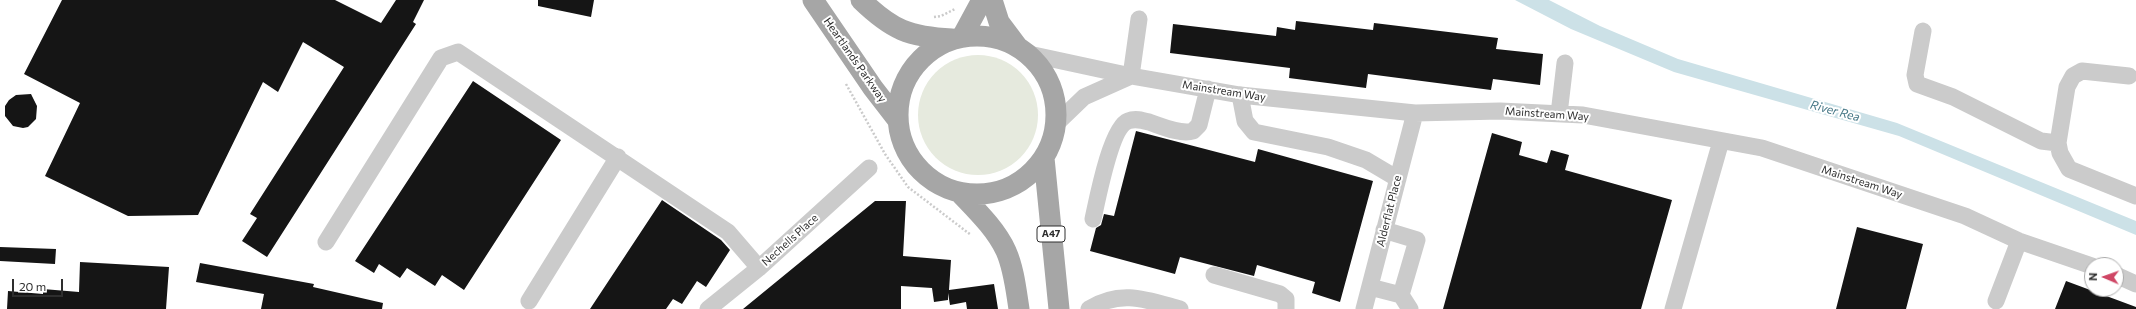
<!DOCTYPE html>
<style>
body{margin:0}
#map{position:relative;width:2136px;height:309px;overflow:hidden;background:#fff;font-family:Commissioner,sans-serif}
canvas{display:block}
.north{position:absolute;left:2084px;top:257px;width:40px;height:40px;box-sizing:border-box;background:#fff;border:1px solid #ababab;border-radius:50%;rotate:272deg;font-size:11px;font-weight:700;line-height:16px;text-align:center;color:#2e2e2e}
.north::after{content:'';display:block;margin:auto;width:14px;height:18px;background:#cf4665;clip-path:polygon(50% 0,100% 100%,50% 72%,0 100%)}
.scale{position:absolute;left:12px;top:279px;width:51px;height:18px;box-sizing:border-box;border:2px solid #2e2e2e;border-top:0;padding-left:5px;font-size:12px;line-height:14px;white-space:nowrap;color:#2e2e2e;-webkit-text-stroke:3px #fff;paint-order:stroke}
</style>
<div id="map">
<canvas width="2136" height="309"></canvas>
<div class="north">N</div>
<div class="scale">20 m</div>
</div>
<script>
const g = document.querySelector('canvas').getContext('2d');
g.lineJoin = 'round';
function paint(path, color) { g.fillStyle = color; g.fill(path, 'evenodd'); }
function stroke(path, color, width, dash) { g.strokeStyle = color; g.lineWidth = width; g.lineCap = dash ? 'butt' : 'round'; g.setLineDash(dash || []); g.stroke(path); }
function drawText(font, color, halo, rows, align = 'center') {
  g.font = font + ' Commissioner,sans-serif'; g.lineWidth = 4; g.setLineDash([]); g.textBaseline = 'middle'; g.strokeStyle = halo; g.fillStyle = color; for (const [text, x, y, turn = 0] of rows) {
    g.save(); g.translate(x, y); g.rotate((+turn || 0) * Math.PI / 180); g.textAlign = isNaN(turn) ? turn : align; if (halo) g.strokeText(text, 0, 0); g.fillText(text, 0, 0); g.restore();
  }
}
paint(new Path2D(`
 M918 115a60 60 0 1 1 120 0a60 60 0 1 1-120 0Z`), '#e6eade');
paint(new Path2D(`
 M1515 0H1549L1600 26 1678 59 1897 123 2136 221V235L1899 136 1674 72 1571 29Z`), '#cce1e7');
paint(new Path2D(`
 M62 0H335L381 23 396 0H424L413 22 416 24 267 257 242 241 257 218 250 214 344 67 303 42 278 92 263 82 198 215 128 216 45 176 80 103 24 74Z
 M538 0H594L591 17 538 6Z
 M1296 21 1373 30 1374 23 1498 38 1496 49 1543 54 1540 85 1493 79 1491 90 1368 74 1366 88 1289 78 1290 68 1170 53 1173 24 1276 36 1277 27 1295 30Z
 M473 81 561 140 464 290 442 275 435 286 407 268 400 278 379 264 374 273 355 261Z
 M31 94 37 106 36 119 28 127 23 128 13 126 5 116V106L9 100 16 95Z
 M1136 131 1255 162 1258 149 1373 181 1340 302 1312 293 1315 282 1257 265 1254 276 1180 257 1175 274 1090 251 1096 228 1101 225 1104 214 1114 216Z
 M1492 133 1522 142 1519 155 1547 163 1551 150 1569 155 1565 170 1672 200 1641 309H1443Z
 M662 200 721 240 730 250 706 287 697 281 682 304 673 299 666 309H590Z
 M875 201H906L903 256 951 260 949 290 994 284 998 309H967L966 302 950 305 948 293V300L934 302 932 288 901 286V309H743Z
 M1857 227 1923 244 1906 309H1836Z
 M0 247 56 249 55 264 0 261Z
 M80 262 169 267 166 309H7L8 291 43 294V289L79 292Z
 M200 263 314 284 313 287 383 303 382 309H261L264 294 196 282Z
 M2066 281 2136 307V309H2055Z`), '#151515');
stroke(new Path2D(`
 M934 17 941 16 955 9
 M846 84 885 154 908 187 971 235`), '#cbcbcb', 2.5, [2, 2]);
stroke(new Path2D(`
 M1923 31 1915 75 1917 84 1953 97 2041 141 2058 143
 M1029 54 1131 76 1240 95 1415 113 1500 111 1583 115 1762 148 1965 216 2019 241 2092 266
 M1131 76 1139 19
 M2129 76 2082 71 2073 76 2067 87 2058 143 2060 153 2069 169 2136 196
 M1240 95 1245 121 1254 132 1328 147 1366 160 1398 179
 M1559 114 1565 63
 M1056 124 1084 97 1131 76
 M1093 219C1097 201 1111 127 1128 121 1135 118 1142 120 1149 122 1161 126 1181 135 1193 131L1199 125 1208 89
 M1384 230 1417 240 1401 295
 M326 242 441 58 458 52 728 232 759 268
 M1214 275 1280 294 1286 299V309
 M2116 275 2136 284
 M1370 287 1401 295 1410 309
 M529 301 618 157
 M1996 301 2019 241
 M708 309 759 268 869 168
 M1089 309C1121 289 1147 300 1180 309
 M1364 309 1415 113
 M1673 309 1721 141`), '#cbcbcb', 17);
stroke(new Path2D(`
 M813 0 873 88 897 119
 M861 0C892 30 909 37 952 39
 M992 0 999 22 1017 46
 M898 115a79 79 0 1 1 158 0a79 79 0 1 1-158 0Z
 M962 37 982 0
 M1044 158 1059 309
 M960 193C976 210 996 229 1006 251 1014 269 1016 290 1019 309`), '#a6a6a6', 21);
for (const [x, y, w] of [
 [1051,234,28]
]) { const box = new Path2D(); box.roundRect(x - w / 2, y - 8, w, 16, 3); g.fillStyle = '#fff'; g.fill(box); stroke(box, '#2e2e2e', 1); }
drawText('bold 10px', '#2e2e2e', null, [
 ["A47",1051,234]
]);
drawText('11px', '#2e2e2e', '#fff', [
 ["Heartlands Parkway",855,60,55],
 ["Mainstream Way",1224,91,9],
 ["Mainstream Way",1547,114,4],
 ["Mainstream Way",1862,182,18],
 ["Alderflat Place",1389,211,-76],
 ["Nechells Place",790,240,-42]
]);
drawText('italic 12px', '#467786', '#fff', [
 ["River Rea",1835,111,15]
]);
</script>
